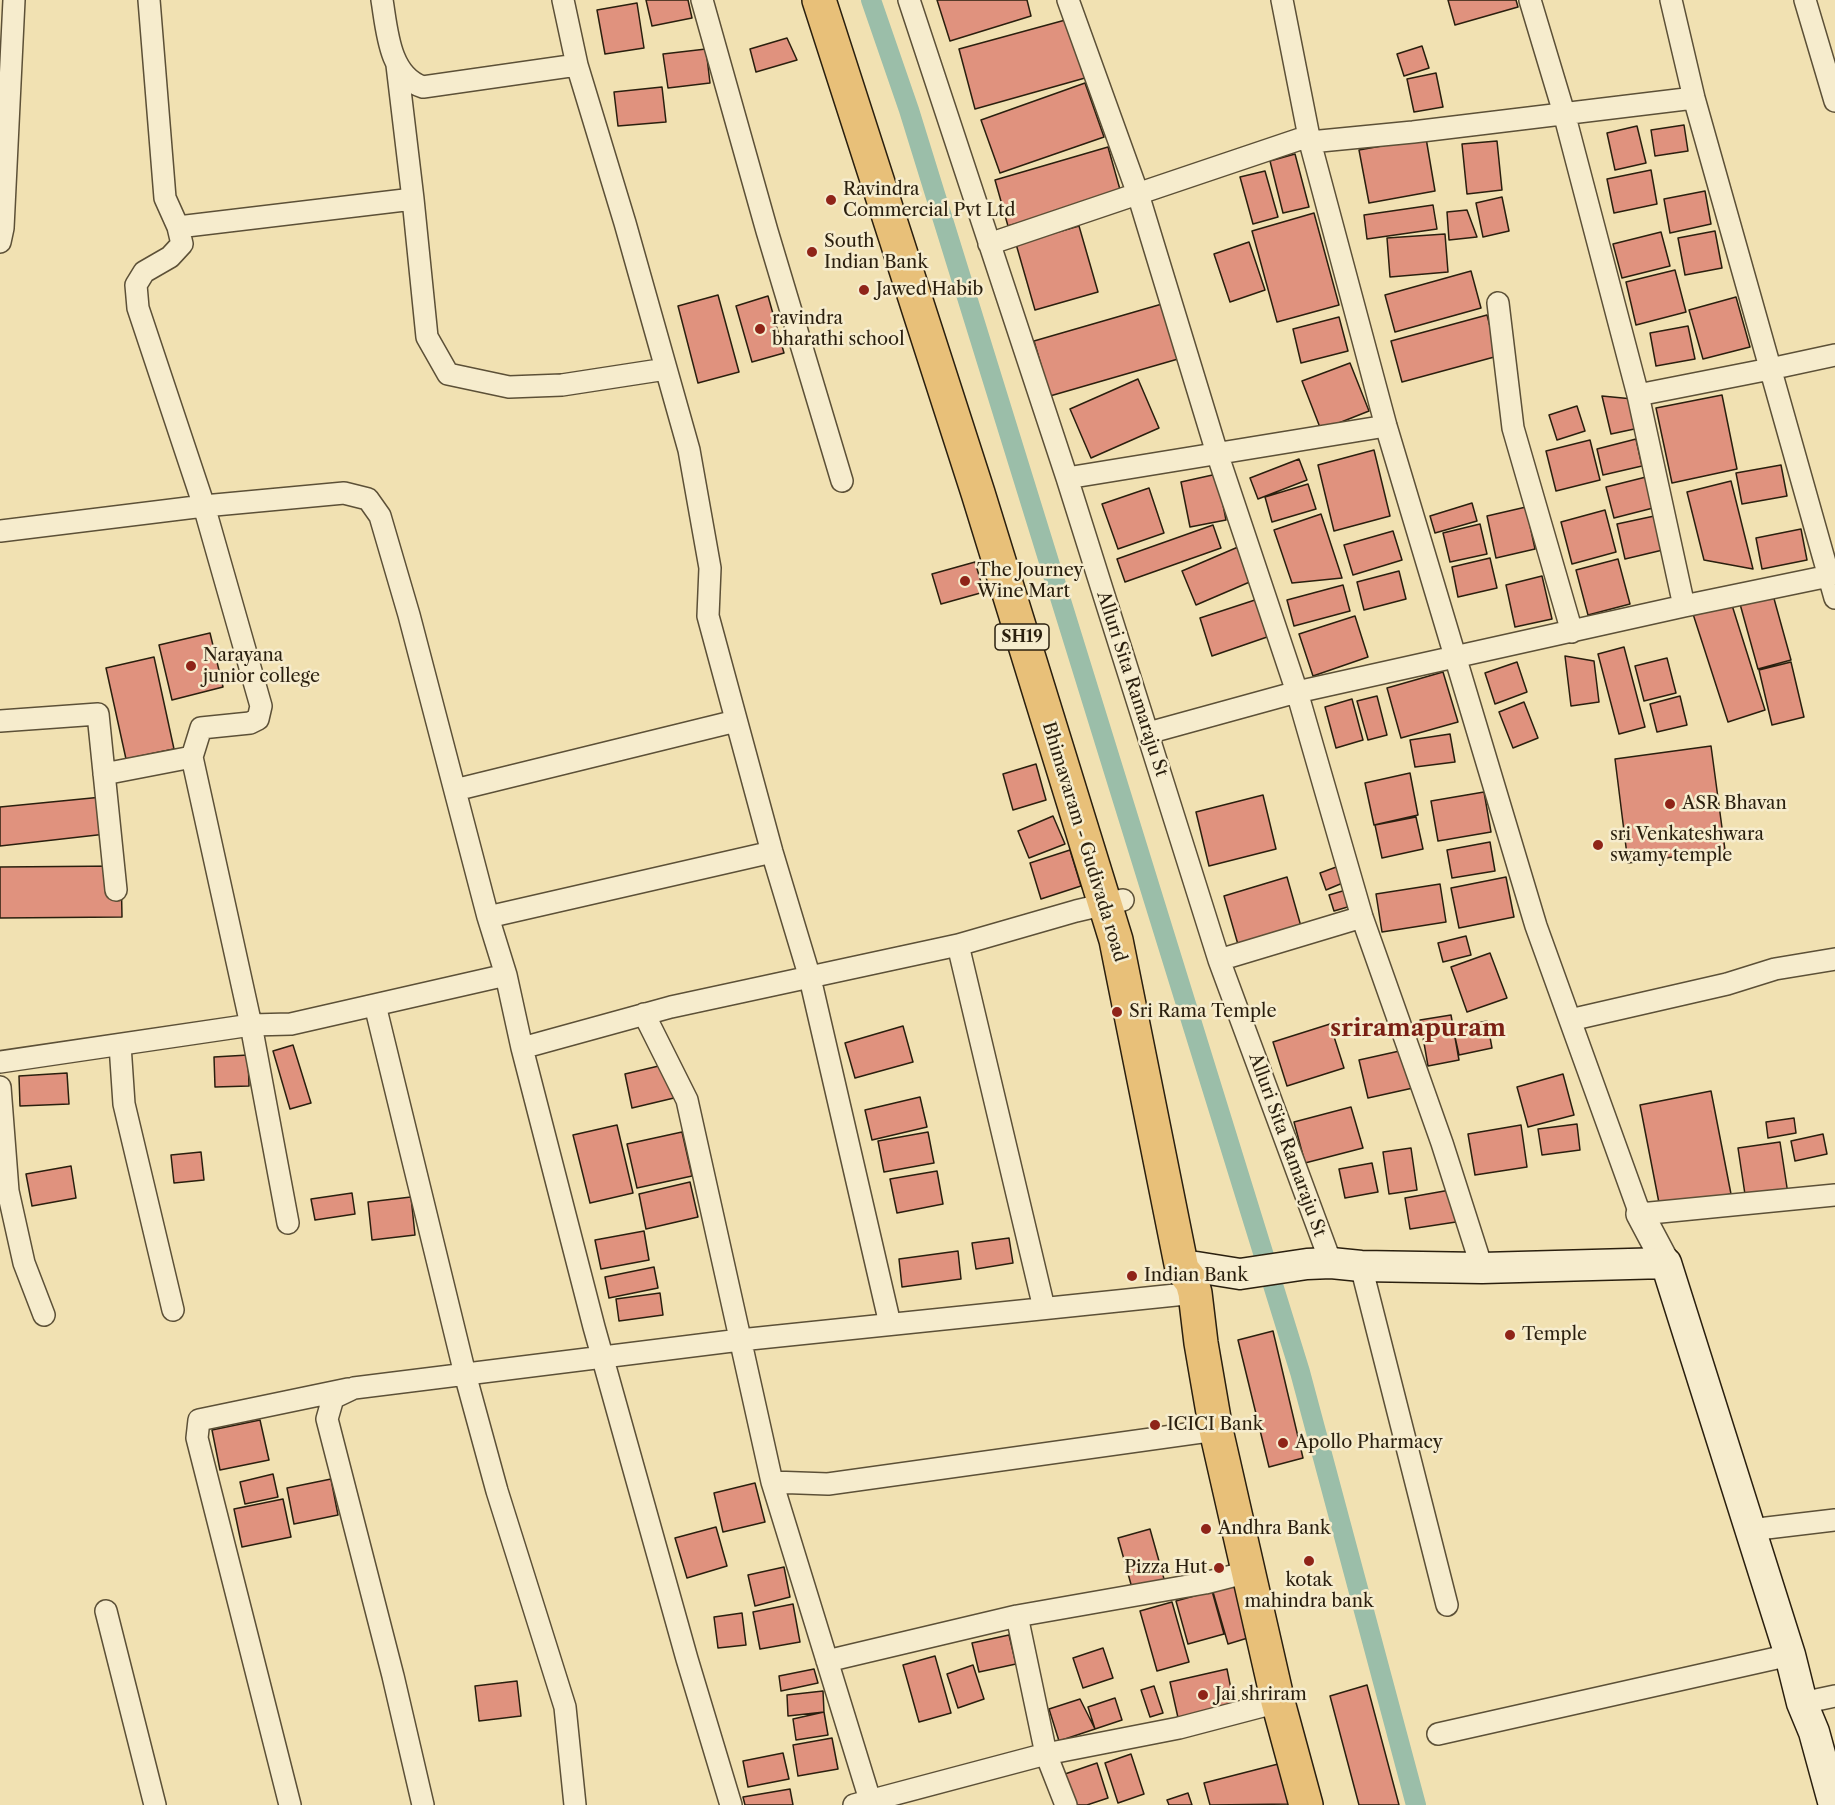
<!DOCTYPE html>
<style>
body{margin:0}
canvas{display:block;background:#f1e1b2}
</style>
<canvas width="1835" height="1805"></canvas>
<script>
const g = document.querySelector('canvas').getContext('2d');
g.lineJoin = 'round';
function stroke(path, color, width, dash) { g.strokeStyle = color; g.lineWidth = width; g.lineCap = dash ? 'butt' : 'round'; g.setLineDash(dash || []); g.stroke(path); }
function paint(path, color) { g.fillStyle = color; g.fill(path, 'evenodd'); }
function drawText(font, color, halo, rows, align = 'center') {
  g.font = font + ' "Libre Caslon Text",serif'; g.lineWidth = 5; g.setLineDash([]); g.textBaseline = 'middle'; g.strokeStyle = halo; g.fillStyle = color; for (const [text, x, y, turn = 0] of rows) {
    g.save(); g.translate(x, y); g.rotate((+turn || 0) * Math.PI / 180); g.textAlign = isNaN(turn) ? turn : align; if (halo) g.strokeText(text, 0, 0); g.fillText(text, 0, 0); g.restore();
  }
}
stroke(new Path2D(`
 M871 0 909 110 1300 1372 1416 1805`), '#9bbea9', 20);
const building = new Path2D(`
 M646 0H688L692 18 652 26Z
 M937 0H1027L1031 16 950 41Z
 M1448 0H1516L1518 7 1455 25Z
 M637 3 644 48 605 54 597 10Z
 M1069 19 1085 78 975 109 959 49Z
 M787 38 797 60 756 72 750 49Z
 M1422 46 1429 68 1404 76 1397 54Z
 M706 49 710 83 668 88 663 54Z
 M1436 73 1443 107 1414 112 1407 79Z
 M1085 83 1104 137 1000 173 981 120Z
 M662 87 666 122 618 126 614 92Z
 M1684 125 1688 151 1655 156 1651 130Z
 M1637 126 1646 163 1615 170 1607 133Z
 M1426 138 1435 191 1369 203 1359 150Z
 M1497 141 1502 190 1467 194 1462 144Z
 M1108 147 1121 193 1008 226 995 180Z
 M1295 154 1309 207 1283 213 1270 161Z
 M1651 170 1657 204 1614 213 1607 179Z
 M1265 171 1278 217 1253 224 1240 177Z
 M1705 191 1711 224 1670 233 1664 199Z
 M1502 197 1509 231 1483 237 1476 203Z
 M1433 205 1437 229 1367 239 1364 215Z
 M1467 210 1477 237 1449 240 1447 212Z
 M1314 213 1339 305 1277 322 1252 231Z
 M1079 226 1098 292 1035 310 1016 244Z
 M1715 231 1722 268 1685 275 1678 238Z
 M1661 232 1670 266 1622 278 1613 244Z
 M1445 234 1448 272 1390 277 1387 238Z
 M1249 242 1265 290 1230 302 1214 254Z
 M1675 270 1686 312 1636 325 1626 282Z
 M1471 271 1481 308 1395 332 1385 295Z
 M718 295 739 372 698 383 678 306Z
 M768 296 784 353 752 362 736 306Z
 M1736 297 1750 347 1703 359 1689 310Z
 M1162 304 1178 359 1050 396 1034 341Z
 M1487 315 1498 356 1402 382 1391 341Z
 M1339 317 1348 351 1301 363 1293 329Z
 M1688 326 1695 359 1656 366 1650 333Z
 M1350 363 1369 411 1321 430 1302 381Z
 M1138 379 1159 428 1091 458 1070 409Z
 M1722 395 1737 469 1672 483 1656 408Z
 M1602 396 1633 399 1639 428 1611 434Z
 M1577 406 1585 431 1557 440 1549 415Z
 M1636 439 1642 466 1603 475 1597 449Z
 M1590 440 1600 480 1556 491 1546 451Z
 M1374 450 1390 516 1334 531 1318 465Z
 M1299 459 1307 480 1258 499 1250 478Z
 M1781 465 1787 496 1742 504 1736 473Z
 M1217 474 1226 520 1190 527 1181 482Z
 M1650 476 1657 507 1614 518 1606 487Z
 M1731 481 1753 569 1704 560 1687 492Z
 M1308 484 1316 509 1272 522 1265 497Z
 M1149 488 1164 533 1118 549 1102 504Z
 M1472 503 1477 521 1435 533 1430 516Z
 M1526 507 1535 549 1496 558 1487 516Z
 M1605 510 1616 552 1572 564 1561 522Z
 M1321 514 1342 578 1292 583 1274 530Z
 M1659 515 1667 549 1625 559 1617 524Z
 M1480 524 1487 554 1450 562 1443 533Z
 M1213 525 1221 548 1125 582 1117 559Z
 M1801 529 1807 560 1762 569 1756 538Z
 M1393 531 1402 560 1353 575 1344 545Z
 M1238 547 1252 581 1196 605 1182 571Z
 M1490 558 1497 588 1458 597 1452 567Z
 M1618 559 1630 604 1588 615 1576 570Z
 M975 562 984 592 941 604 932 574Z
 M1399 571 1406 599 1364 610 1357 582Z
 M1542 576 1552 619 1515 627 1506 585Z
 M1343 585 1350 611 1294 626 1287 600Z
 M1773 595 1791 660 1758 669 1740 604Z
 M1258 599 1270 636 1212 656 1200 618Z
 M1731 602 1765 710 1728 722 1693 614Z
 M1355 616 1368 657 1313 676 1299 634Z
 M210 633 223 687 172 700 159 645Z
 M1624 647 1645 727 1619 734 1598 654Z
 M1565 656 1594 661 1599 702 1571 706Z
 M154 657 174 749 126 759 106 668Z
 M1667 658 1676 693 1644 701 1635 666Z
 M1517 662 1527 692 1495 704 1485 673Z
 M1791 662 1804 717 1772 725 1759 670Z
 M1443 672 1458 722 1401 738 1387 688Z
 M1377 696 1387 735 1368 740 1357 701Z
 M1680 696 1687 725 1657 732 1650 704Z
 M1352 699 1363 740 1336 748 1325 707Z
 M1524 702 1538 738 1513 748 1499 712Z
 M1450 734 1455 762 1415 767 1410 740Z
 M1711 746 1725 850 1628 863 1615 759Z
 M1036 764 1046 800 1013 810 1003 774Z
 M1410 773 1418 815 1374 825 1365 783Z
 M1484 792 1491 832 1438 841 1431 801Z
 M1263 795 1276 849 1209 866 1196 812Z
 M102 797 106 834 0 846V807Z
 M1053 816 1065 844 1029 858 1018 831Z
 M1416 817 1423 849 1382 858 1375 825Z
 M1490 842 1495 871 1452 878 1447 850Z
 M1070 850 1081 886 1041 899 1030 863Z
 M121 866 122 917 0 918V867Z
 M1339 866 1345 882 1326 890 1320 873Z
 M1287 877 1302 930 1239 948 1224 896Z
 M1506 877 1514 917 1459 928 1451 888Z
 M1440 884 1446 922 1382 932 1376 894Z
 M1346 890 1351 906 1334 911 1329 895Z
 M1466 936 1471 955 1443 962 1438 943Z
 M1490 953 1507 998 1467 1012 1451 967Z
 M1451 1015 1459 1060 1428 1066 1420 1020Z
 M1487 1021 1492 1048 1459 1055 1453 1028Z
 M1330 1024 1344 1068 1287 1086 1273 1042Z
 M903 1026 913 1062 855 1078 845 1043Z
 M293 1045 311 1103 290 1109 273 1051Z
 M1404 1050 1413 1088 1368 1098 1359 1060Z
 M248 1055 249 1086 215 1087 214 1057Z
 M667 1064 674 1098 632 1108 625 1074Z
 M67 1073 69 1104 20 1106 19 1076Z
 M1563 1074 1574 1115 1528 1127 1517 1087Z
 M1711 1091 1731 1194 1660 1208 1640 1105Z
 M920 1097 927 1127 872 1140 865 1110Z
 M1351 1107 1363 1148 1305 1163 1294 1122Z
 M1794 1118 1796 1133 1768 1138 1766 1122Z
 M1577 1124 1580 1150 1542 1155 1538 1129Z
 M617 1125 633 1193 590 1203 573 1135Z
 M1521 1125 1527 1167 1475 1175 1468 1134Z
 M682 1132 692 1176 637 1188 627 1144Z
 M928 1132 934 1163 884 1172 878 1141Z
 M1823 1134 1827 1154 1795 1161 1791 1141Z
 M1780 1142 1788 1194 1746 1201 1738 1148Z
 M1411 1148 1417 1190 1389 1194 1383 1152Z
 M201 1152 204 1180 174 1183 171 1155Z
 M1372 1163 1378 1192 1345 1198 1339 1169Z
 M71 1166 76 1198 32 1206 26 1174Z
 M937 1171 943 1204 897 1213 890 1179Z
 M690 1182 698 1217 646 1229 639 1194Z
 M1450 1190 1456 1222 1410 1229 1405 1198Z
 M352 1193 355 1214 315 1220 311 1199Z
 M411 1197 415 1235 372 1240 368 1202Z
 M644 1231 649 1260 601 1269 595 1240Z
 M1009 1238 1013 1263 976 1269 972 1243Z
 M958 1251 961 1279 902 1287 899 1259Z
 M654 1267 658 1288 609 1298 605 1277Z
 M660 1293 663 1315 619 1321 616 1299Z
 M1273 1331 1303 1458 1269 1467 1238 1340Z
 M260 1420 269 1460 220 1470 212 1430Z
 M273 1474 278 1497 245 1504 240 1482Z
 M331 1479 338 1515 294 1524 287 1488Z
 M755 1483 765 1522 723 1532 714 1493Z
 M283 1499 291 1537 242 1547 234 1509Z
 M716 1527 727 1566 687 1578 675 1538Z
 M1150 1529 1166 1586 1134 1595 1118 1538Z
 M784 1567 790 1597 755 1606 748 1575Z
 M1237 1585 1251 1637 1228 1644 1213 1592Z
 M1212 1591 1224 1634 1188 1644 1176 1601Z
 M1172 1602 1189 1662 1157 1671 1140 1611Z
 M793 1604 800 1642 760 1649 753 1612Z
 M742 1613 746 1645 718 1648 714 1617Z
 M1009 1635 1016 1664 979 1672 972 1643Z
 M1103 1648 1113 1678 1083 1688 1073 1658Z
 M935 1656 951 1713 919 1722 903 1665Z
 M973 1665 984 1699 958 1708 947 1674Z
 M814 1669 818 1683 781 1691 779 1676Z
 M1227 1669 1235 1709 1179 1722 1170 1682Z
 M517 1681 521 1716 479 1721 475 1686Z
 M1367 1685 1399 1805H1359L1330 1696Z
 M1154 1686 1163 1713 1150 1717 1141 1690Z
 M823 1691 824 1712 788 1716 787 1695Z
 M1115 1698 1122 1720 1095 1729 1088 1707Z
 M1080 1699 1095 1729 1059 1741 1049 1709Z
 M824 1712 828 1735 796 1740 793 1719Z
 M832 1738 838 1769 798 1776 793 1745Z
 M783 1753 789 1779 748 1787 743 1761Z
 M1131 1754 1144 1794 1118 1803 1105 1763Z
 M1097 1763 1108 1798 1087 1805H1075L1065 1774Z
 M1282 1763 1293 1804 1210 1805 1204 1783Z
 M790 1789 793 1805H745L743 1797Z
 M1188 1793 1192 1805H1169L1167 1800Z`);
paint(building, '#e0927e');
stroke(building, '#2a1f0e', 1.5);
const minor = new Path2D(`
 M149 0 165 198 178 227 182 244 170 257 144 272 136 285 138 308 204 506 261 706 258 719 250 723 201 728 192 757 251 1025 288 1223
 M382 0C387 30 389 76 423 87L577 65
 M563 0 577 65 625 223 689 450 710 568 708 616 772 852 810 978 890 1324
 M702 0 767 231 842 481
 M909 0 1067 478 1219 960 1331 1263
 M1068 0 1138 194 1217 453 1297 692 1362 917 1442 1143 1482 1268
 M1282 0 1310 142
 M1530 0 1564 113 1638 395 1684 606
 M1671 0 1694 98 1835 598
 M1805 0 1835 101
 M397 65 413 199 427 337 448 374 509 387 562 385 666 369
 M1694 98 1413 132 1310 142 1386 426 1536 926 1640 1214 1835 1195
 M178 227 413 199
 M0 242 3 228 14 0
 M989 244 1309 136
 M1498 303 1513 428 1572 632
 M1638 395 1770 369 1835 355
 M1067 478 1386 426
 M0 531 204 506 344 493 368 499 380 516 409 615 488 917 506 975 522 1048 594 1327 687 1659 731 1805
 M0 721 98 714 116 890
 M1148 733 1297 692 1684 606 1829 576
 M104 774 192 757
 M455 790 736 721
 M488 917 772 852
 M958 945 1044 1308
 M1219 960 1362 917
 M375 1005 465 1374 497 1491 565 1707 575 1805
 M644 1014 687 1100 772 1482
 M1570 1020 1727 984 1775 969 1835 959
 M120 1045 124 1104 173 1310
 M522 1048 671 1007 958 945 1076 911 1123 900
 M0 1062 251 1025 291 1024 506 975
 M0 1087 8 1191 24 1263 44 1315
 M1361 1266 1447 1605
 M1750 1530 1835 1520
 M106 1611 155 1805
 M1017 1616 1046 1754 1066 1805
 M827 1661 1017 1616 1205 1583 1248 1572
 M1802 1703 1835 1696
 M1438 1734 1790 1655
 M870 1800 772 1482 828 1484 1216 1430
 M290 1805 197 1438 199 1420 348 1389
 M423 1805 393 1676 327 1419 333 1398 354 1388 740 1340 1195 1293
 M854 1805 1046 1754 1179 1728 1278 1702`);
const tertiary = new Path2D(`
 M1640 1214 1666 1263`);
const secondary = new Path2D(`
 M1182 1269 1196 1267 1240 1274 1307 1264 1331 1263 1361 1266 1482 1268 1666 1263 1790 1655 1802 1703 1814 1732 1834 1805`);
const primary = new Path2D(`
 M819 0 978 493 1116 940 1182 1269 1192 1282 1195 1293 1201 1343 1216 1430 1278 1702 1306 1805`);
stroke(minor, '#5c5037', 24);
stroke(tertiary, '#5c5037', 30);
stroke(secondary, '#2a1f0e', 33);
stroke(primary, '#2a1f0e', 36);
stroke(minor, '#f6eccd', 21);
stroke(tertiary, '#f6eccd', 27);
stroke(secondary, '#f6eccd', 30);
stroke(primary, '#e8c079', 33);
for (const [x, y, r, color] of [
 [831,200,6,"#8f2418"],
 [812,252,6,"#8f2418"],
 [864,290,6,"#8f2418"],
 [760,329,6,"#8f2418"],
 [965,581,6,"#8f2418"],
 [191,666,6,"#8f2418"],
 [1670,804,6,"#8f2418"],
 [1598,845,6,"#8f2418"],
 [1117,1012,6,"#8f2418"],
 [1132,1276,6,"#8f2418"],
 [1510,1335,6,"#8f2418"],
 [1155,1425,6,"#8f2418"],
 [1283,1443,6,"#8f2418"],
 [1206,1529,6,"#8f2418"],
 [1309,1561,6,"#8f2418"],
 [1219,1568,6,"#8f2418"],
 [1203,1695,6,"#8f2418"]
]) { const dot = new Path2D(); dot.arc(x, y, r, 0, 2 * Math.PI); g.fillStyle = color; g.fill(dot); stroke(dot, '#f6eccd', 2); }
for (const [x, y, w] of [
 [1022,637,54]
]) { const box = new Path2D(); box.roundRect(x - w / 2, y - 13, w, 26, 4.5); g.fillStyle = '#f6eccd'; g.fill(box); stroke(box, '#2a1f0e', 1.5); }
drawText('bold 16px', '#2a1f0e', null, [
 ["SH19",1022,637]
]);
drawText('18px', '#2a1f0e', '#f6eccd', [
 ["Ravindra",843,190],
 ["Commercial Pvt Ltd",843,211],
 ["South",824,242],
 ["Indian Bank",824,263],
 ["Jawed Habib",876,290],
 ["ravindra",772,319],
 ["bharathi school",772,340],
 ["The Journey",977,571],
 ["Wine Mart",977,592],
 ["Narayana",203,656],
 ["junior college",203,677],
 ["ASR Bhavan",1682,804],
 ["sri Venkateshwara",1610,835],
 ["swamy temple",1610,856],
 ["Sri Rama Temple",1129,1012],
 ["Indian Bank",1144,1276],
 ["Temple",1522,1335],
 ["ICICI Bank",1167,1425],
 ["Apollo Pharmacy",1295,1443],
 ["Andhra Bank",1218,1529],
 ["Pizza Hut",1207,1568,"right"],
 ["kotak",1309,1581,"center"],
 ["mahindra bank",1309,1602,"center"],
 ["Jai shriram",1215,1695]
], 'left');
drawText('18px', '#2a1f0e', '#f6eccd', [
 ["Alluri Sita Ramaraju St",1132,684,72],
 ["Bhimavaram - Gudivada road",1084,842,73],
 ["Alluri Sita Ramaraju St",1287,1145,70]
]);
drawText('bold 24px', '#7a1f14', '#f6eccd', [
 ["sriramapuram",1418,1029]
]);
</script>
